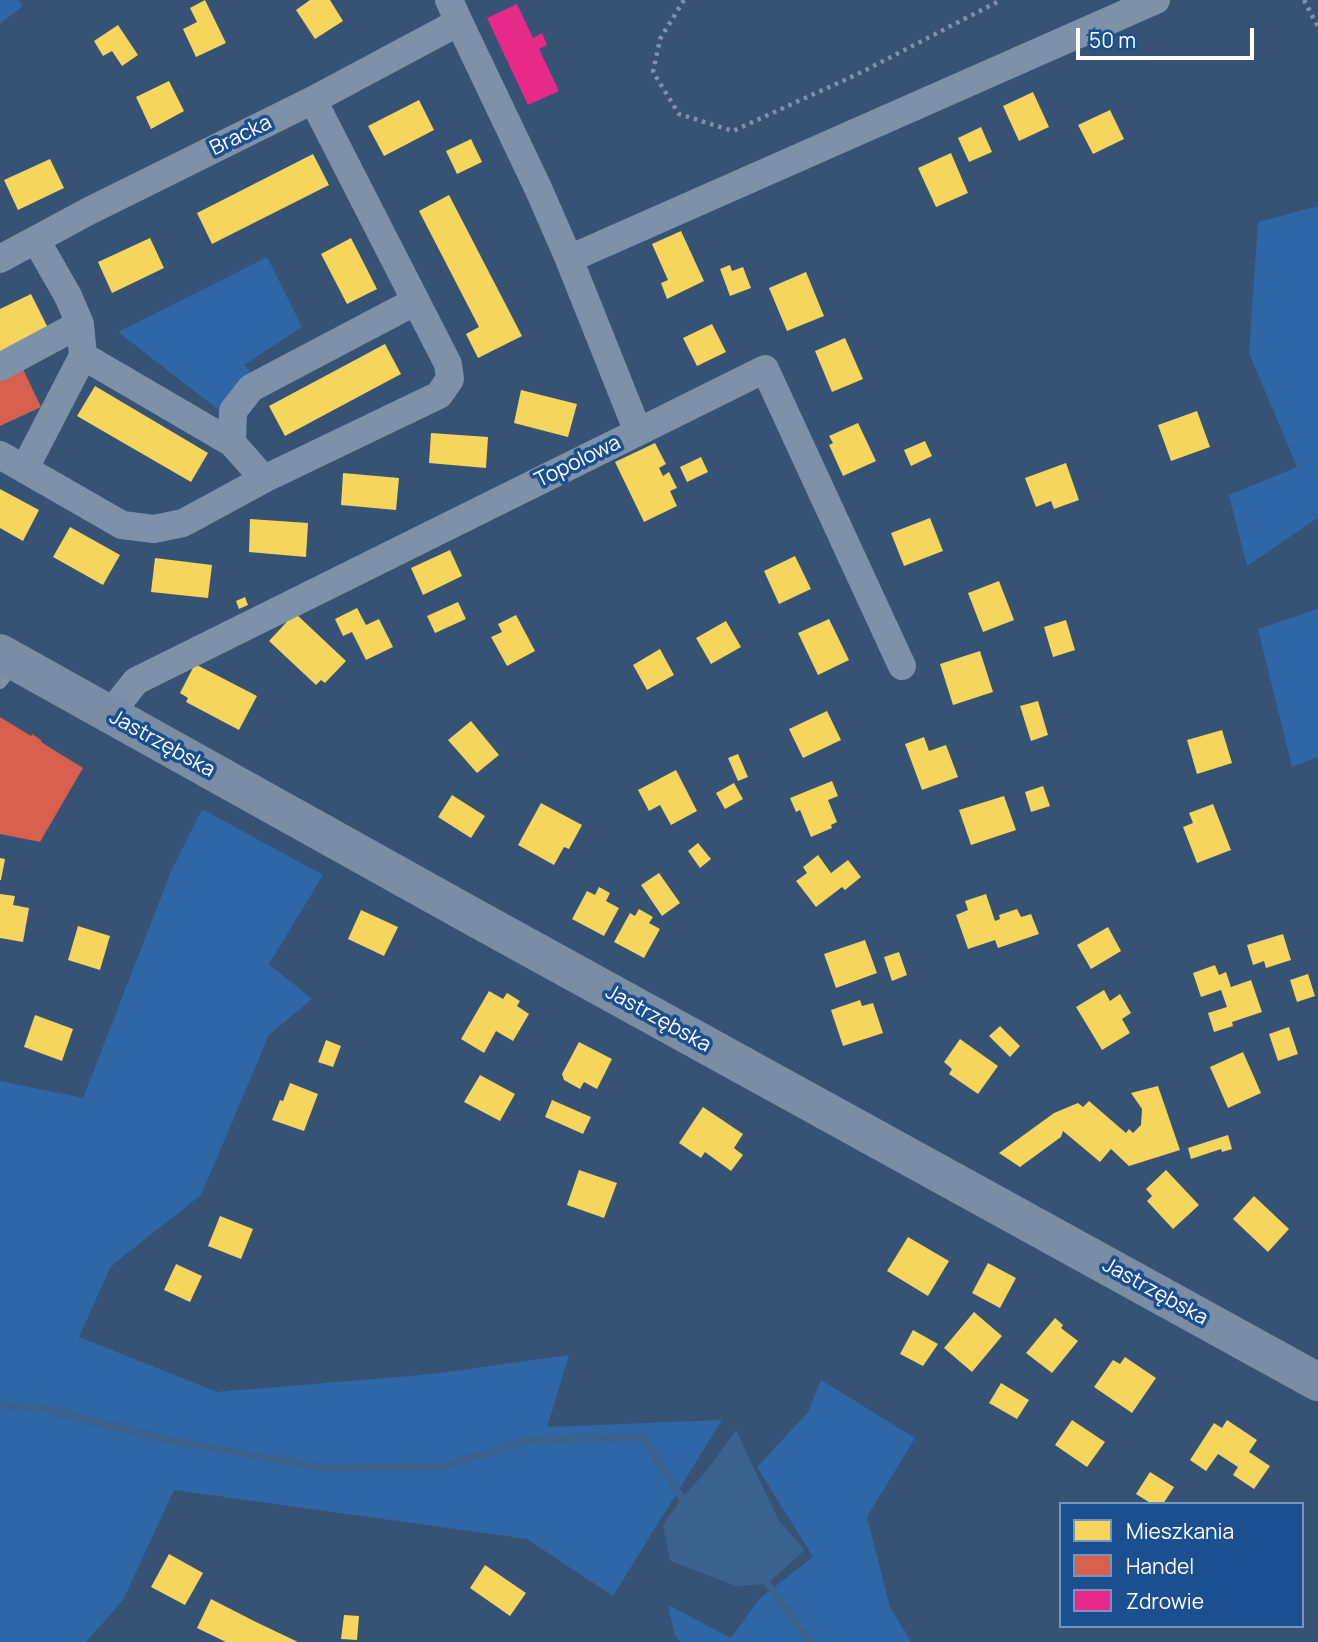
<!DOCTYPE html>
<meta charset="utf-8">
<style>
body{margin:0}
#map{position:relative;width:1318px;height:1642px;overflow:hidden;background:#365274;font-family:Manrope,sans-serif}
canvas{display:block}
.legend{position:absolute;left:1059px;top:1502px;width:245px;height:126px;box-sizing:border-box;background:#1b4f8f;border:2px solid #7695bc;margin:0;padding:9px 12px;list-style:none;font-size:21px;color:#fff}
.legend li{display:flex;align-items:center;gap:14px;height:35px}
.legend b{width:35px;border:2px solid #7695bc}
.scale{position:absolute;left:1076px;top:28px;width:178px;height:32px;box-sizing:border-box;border:4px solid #fff;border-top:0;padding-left:9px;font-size:21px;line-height:24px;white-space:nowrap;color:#fff;-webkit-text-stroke:5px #1b4f8f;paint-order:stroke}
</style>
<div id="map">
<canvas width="1318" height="1642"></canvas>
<ul class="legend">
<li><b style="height:19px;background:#f6d55c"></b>Mieszkania</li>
<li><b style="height:19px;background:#d6604d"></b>Handel</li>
<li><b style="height:19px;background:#e7298a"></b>Zdrowie</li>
</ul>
<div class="scale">50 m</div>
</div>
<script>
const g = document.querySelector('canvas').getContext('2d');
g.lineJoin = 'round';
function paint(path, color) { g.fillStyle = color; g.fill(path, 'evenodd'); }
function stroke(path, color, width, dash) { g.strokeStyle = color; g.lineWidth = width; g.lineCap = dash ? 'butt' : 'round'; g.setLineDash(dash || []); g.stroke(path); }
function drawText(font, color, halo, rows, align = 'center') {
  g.font = font + ' Manrope,sans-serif'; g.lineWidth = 7; g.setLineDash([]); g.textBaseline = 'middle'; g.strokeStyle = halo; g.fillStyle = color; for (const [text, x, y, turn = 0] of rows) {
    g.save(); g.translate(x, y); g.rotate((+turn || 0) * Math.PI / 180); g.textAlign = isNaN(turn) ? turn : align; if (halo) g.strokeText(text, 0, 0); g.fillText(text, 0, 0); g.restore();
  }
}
paint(new Path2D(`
 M0 0H19L23 6 0 24Z
 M1318 206V518L1247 566 1229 495 1297 467 1249 353 1258 222Z
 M267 257 302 327 244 365 250 371 220 411 118 332Z
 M1318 609V757L1292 767 1258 629Z
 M202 809 323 875 269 964 312 999 269 1035 201 1195 111 1266 79 1337 217 1392 433 1374 569 1355 547 1427 722 1420 613 1596 527 1539 174 1490 123 1600 86 1642H0V1081L83 1098 172 869Z
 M821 1380 915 1438 867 1517 890 1607 911 1642H681L675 1636 668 1605 731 1638 760 1598 813 1557 757 1467 808 1412Z`), '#2f66a5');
paint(new Path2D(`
 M736 1430 779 1521 805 1550 767 1584 736 1586 670 1561 663 1525 682 1498 708 1469Z`), '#3b618d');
paint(new Path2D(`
 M205 0 226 43 196 57 183 29 197 22 190 8Z
 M310 0H330L343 21 315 39 296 10Z
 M118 25 138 55 122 66 112 51 103 56 94 41Z
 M169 81 184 111 151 129 136 97Z
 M1033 92 1049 127 1019 141 1003 106Z
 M419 100 434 130 384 156 368 126Z
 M1110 110 1124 139 1093 154 1078 125Z
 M981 127 992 152 969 162 958 138Z
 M471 139 482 162 457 174 446 151Z
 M951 153 968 193 936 207 918 168Z
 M313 154 329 185 212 244 197 213Z
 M50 159 64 188 18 210 4 180Z
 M449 195 522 336 478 358 466 334 479 327 419 211Z
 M681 231 704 281 667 299 661 283 668 280 652 244Z
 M150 238 164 268 112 293 98 262Z
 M351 238 377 289 347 304 321 254Z
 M730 265 732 271 743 267 751 288 730 296 720 269Z
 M806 272 824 316 787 331 769 288Z
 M31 294 49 330 0 354V309Z
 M712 324 726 352 697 366 683 338Z
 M845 338 863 379 832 392 815 351Z
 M385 344 401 374 285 436 269 406Z
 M95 386 208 453 191 482 77 416Z
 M521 390 577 404 568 437 514 423Z
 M1197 411 1210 447 1171 461 1158 425Z
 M858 423 876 461 843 476 829 445 833 443 829 436Z
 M431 433 488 437 486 468 429 463Z
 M925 441 932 456 911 466 904 450Z
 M655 443 666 464 659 468 663 476 669 472 677 488 670 491 677 506 644 522 615 462Z
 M701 457 708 472 687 482 680 467Z
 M1066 463 1079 500 1054 509 1051 501 1036 507 1025 478Z
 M343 473 399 478 396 510 341 505Z
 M0 489 39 510 23 541 0 528Z
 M930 518 943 551 904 566 891 533Z
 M250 519 308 523 306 557 249 552Z
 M70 527 120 555 103 585 53 557Z
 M450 550 462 576 423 595 411 568Z
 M795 556 811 589 779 604 764 571Z
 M155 558 212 565 208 598 151 592Z
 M999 581 1014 620 983 632 968 593Z
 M245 597 248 605 239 609 236 601Z
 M458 602 466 619 435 633 427 616Z
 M357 608 366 625 379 619 393 647 366 660 352 632 343 636 335 619Z
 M295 613 346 661 325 683 321 680 316 685 269 641Z
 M516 615 535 651 507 666 491 637 502 632 498 624Z
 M829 619 849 660 818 675 798 633Z
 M1066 620 1075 650 1053 657 1044 627Z
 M726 621 741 647 711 664 696 638Z
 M660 649 674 675 647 690 633 665Z
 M980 651 993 692 953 705 940 664Z
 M195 664 257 696 239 730 186 702 188 698 180 693Z
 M1038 701 1048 735 1031 741 1020 706Z
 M827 711 841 740 803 758 789 729Z
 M471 721 499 755 477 773 448 740Z
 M1222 730 1232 763 1197 774 1187 740Z
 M924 737 929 751 946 745 958 777 922 790 905 744Z
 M738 754 748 777 738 781 728 758Z
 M676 770 697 811 671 825 660 805 649 811 638 790Z
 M832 781 838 796 828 800 837 822 831 825 832 828 811 837 800 810 796 812 790 798Z
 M734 783 743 799 725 809 716 793Z
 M1043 786 1050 806 1031 812 1025 792Z
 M452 795 485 816 471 838 438 817Z
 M1004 796 1016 830 971 845 959 810Z
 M541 803 582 825 569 849 564 847 554 865 518 845Z
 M1213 804 1231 850 1197 863 1183 827 1193 823 1189 813Z
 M698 843 711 859 700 868 688 851Z
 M818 855 831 873 848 860 861 877 845 890 842 887 816 907 796 881 807 873 803 867Z
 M0 858 5 859 1 880H0Z
 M659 873 680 903 662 916 641 885Z
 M599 887 610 893 606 901 619 908 604 936 572 919 587 891 595 895Z
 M0 894 15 896 13 905 29 908 23 942 0 938Z
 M986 894 995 921 1000 919 999 915 1017 909 1021 917 1031 914 1039 934 998 948 995 940 968 949 956 915 968 910 965 901Z
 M639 909 653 917 649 923 660 929 644 958 614 942 630 913 635 916Z
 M361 910 398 927 384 956 348 939Z
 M78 926 110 936 100 970 68 960Z
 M1108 927 1121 951 1091 969 1077 945Z
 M1283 934 1291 960 1266 968 1264 961 1253 965 1247 945Z
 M865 940 877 973 836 988 824 954Z
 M899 952 907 975 892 981 884 957Z
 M1215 965 1219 975 1226 972 1231 987 1251 980 1262 1012 1232 1022 1233 1026 1214 1032 1208 1013 1227 1007 1221 990 1201 997 1193 973Z
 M1308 974 1315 996 1297 1002 1290 980Z
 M1104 990 1110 1001 1120 994 1131 1013 1122 1019 1130 1033 1102 1050 1076 1007Z
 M489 991 503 999 507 993 520 1001 517 1006 529 1014 513 1041 496 1031 484 1053 461 1039Z
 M860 1000 862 1006 873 1003 883 1033 843 1046 831 1010Z
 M35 1015 73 1029 62 1061 24 1047Z
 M1000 1026 1020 1046 1010 1057 989 1036Z
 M1289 1027 1298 1054 1278 1061 1269 1034Z
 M960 1039 998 1066 978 1094 949 1074 952 1069 944 1062Z
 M326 1040 341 1046 333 1067 318 1062Z
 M579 1042 612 1059 597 1089 584 1082 580 1089 564 1080 562 1074Z
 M1243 1052 1261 1093 1228 1108 1210 1067Z
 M480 1075 515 1094 500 1121 464 1102Z
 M290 1083 318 1094 304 1131 272 1120 280 1100 283 1101Z
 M1158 1086 1180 1150 1129 1166 1111 1149 1100 1162 1063 1131 1061 1137 1020 1167 999 1153 1054 1113 1078 1103 1083 1107 1089 1101 1126 1133 1129 1129 1133 1133 1141 1125 1142 1109 1131 1093Z
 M552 1100 591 1117 583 1134 545 1117Z
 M703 1107 743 1134 734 1148 743 1155 731 1171 705 1152 701 1158 679 1143Z
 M1228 1135 1232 1149 1222 1152 1221 1149 1191 1159 1188 1148Z
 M579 1170 617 1183 604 1218 567 1205Z
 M1166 1170 1199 1205 1173 1229 1147 1201 1152 1196 1146 1189Z
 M1254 1196 1289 1229 1268 1252 1233 1219Z
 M220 1216 253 1229 241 1259 208 1246Z
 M908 1237 949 1261 928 1296 887 1271Z
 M988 1263 1016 1278 1000 1308 972 1293Z
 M176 1264 202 1276 190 1302 164 1290Z
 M974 1312 1002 1336 972 1372 944 1348Z
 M1055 1318 1063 1325 1061 1328 1078 1341 1052 1373 1026 1353Z
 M913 1330 938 1344 923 1366 900 1354Z
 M1125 1357 1156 1378 1132 1413 1094 1387 1113 1360 1120 1364Z
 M1001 1383 1029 1400 1017 1419 989 1403Z
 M1072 1420 1105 1442 1087 1467 1055 1445Z
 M1227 1420 1257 1440 1249 1452 1270 1466 1254 1489 1233 1475 1238 1467 1218 1454 1206 1471 1190 1460 1214 1423 1222 1428Z
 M1150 1472 1174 1487 1163 1504H1152L1136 1494Z
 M169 1554 203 1573 185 1605 151 1587Z
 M485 1565 526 1593 510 1616 470 1588Z
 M211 1599 256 1622 298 1642H226L197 1628Z
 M344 1615 359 1616 357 1640 341 1639Z`), '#f6d55c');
paint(new Path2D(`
 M23 369 41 407 0 426V381Z
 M0 717 31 736 32 734 41 740V742L83 768 40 842 0 834Z`), '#d6604d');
paint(new Path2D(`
 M517 4 533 38 542 33 547 45 539 49 559 91 528 105 487 18Z`), '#e7298a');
stroke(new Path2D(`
 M0 1404 45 1409 163 1439 321 1468 442 1467 526 1441 641 1436 682 1498
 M768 1584 810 1642`), '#3b618d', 7);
stroke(new Path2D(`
 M684 0 660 39 653 72 679 114 733 131 862 72 1001 0
 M1304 0 1318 27`), '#7d92a8', 4.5, [3.5, 5]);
stroke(new Path2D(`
 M0 682 15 663`), '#7d92a8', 14);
stroke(new Path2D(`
 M459 22 538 188 569 259 638 432
 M0 259 89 211 313 100 459 22 449 0
 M569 259 1156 0
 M83 356 232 443 264 479
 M0 367 80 324
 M232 443 233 411 251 388 416 301
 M0 455 122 525 154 529 183 523 264 479 439 395 450 379 448 364 313 100
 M25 468 83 356 80 324 68 296 36 240
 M109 715 136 681 765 369 902 666`), '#7d92a8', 28);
stroke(new Path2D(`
 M0 653 468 914 1318 1382`), '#798da4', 38);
drawText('21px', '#fff', '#1b4f8f', [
 ["Bracka",241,136,-26],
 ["Topolowa",578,462,-26],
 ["Jastrzębska",162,744,29],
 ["Jastrzębska",658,1019,29],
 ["Jastrzębska",1155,1292,29]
]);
</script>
